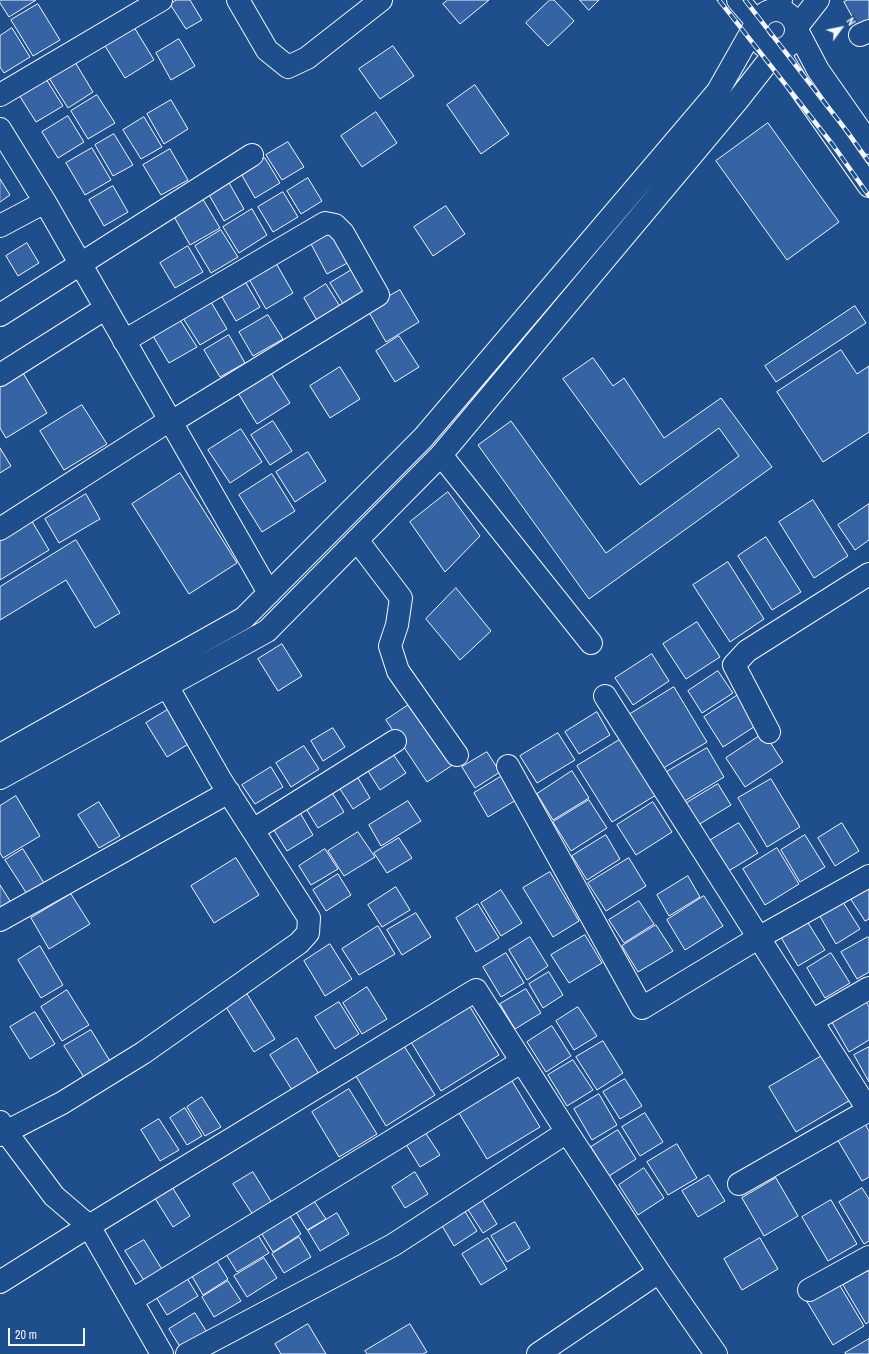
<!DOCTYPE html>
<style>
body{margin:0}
#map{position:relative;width:869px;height:1354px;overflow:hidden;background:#1f4e8c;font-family:"Archivo Narrow",sans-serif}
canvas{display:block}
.north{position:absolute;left:821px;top:8px;width:40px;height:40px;-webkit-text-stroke:3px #1f4e8c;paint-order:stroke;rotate:57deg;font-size:11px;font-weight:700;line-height:16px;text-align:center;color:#f2f6ff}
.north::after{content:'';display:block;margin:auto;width:14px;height:18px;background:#f2f6ff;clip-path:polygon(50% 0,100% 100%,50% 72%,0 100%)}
.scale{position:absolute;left:8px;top:1328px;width:77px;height:18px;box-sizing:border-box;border:2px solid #f2f6ff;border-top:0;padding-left:5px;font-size:12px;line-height:14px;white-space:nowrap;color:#f2f6ff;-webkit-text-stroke:3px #1f4e8c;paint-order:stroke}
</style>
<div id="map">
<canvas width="869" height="1354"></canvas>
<div class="north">N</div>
<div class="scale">20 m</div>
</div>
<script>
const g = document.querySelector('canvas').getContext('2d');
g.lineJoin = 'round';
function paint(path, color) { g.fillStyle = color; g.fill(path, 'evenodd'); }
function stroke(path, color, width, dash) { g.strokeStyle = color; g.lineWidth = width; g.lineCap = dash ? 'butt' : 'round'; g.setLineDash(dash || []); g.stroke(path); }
const building = new Path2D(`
 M0 0H36L9 17 0 3Z
 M177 0H190L202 20 186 29 170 4Z
 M448 0H489L460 24 443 4Z
 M550 0H554L574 21 548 46 526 23Z
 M580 0H599L589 10Z
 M848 0H869V23L859 29 844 2Z
 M38 4 60 40 33 56 11 20Z
 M134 27 154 60 125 78 105 46Z
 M12 28 30 57 4 73 0 67V36Z
 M179 39 195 66 171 80 156 53Z
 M393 46 414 76 380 99 359 69Z
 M75 62 93 92 68 108 49 78Z
 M46 79 63 106 36 122 19 95Z
 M475 85 509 134 481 154 447 105Z
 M97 95 115 123 88 139 71 111Z
 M171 100 188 129 164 144 147 114Z
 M376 112 397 143 362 167 341 136Z
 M68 116 84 142 58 158 42 132Z
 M144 117 162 147 141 159 123 130Z
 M768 123 839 222 787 260 716 161Z
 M114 134 133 165 113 176 95 145Z
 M288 142 304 167 282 180 266 155Z
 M92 148 111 180 85 195 66 163Z
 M170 149 188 180 161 195 143 165Z
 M265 158 280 183 255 198 240 172Z
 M308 178 322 201 301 214 287 191Z
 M0 179 10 195 0 202Z
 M228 181 244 209 224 221 208 193Z
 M113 186 128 212 104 226 89 200Z
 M283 192 298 217 273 232 258 207Z
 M201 196 220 228 190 245 172 213Z
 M446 206 465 234 433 256 414 227Z
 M252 209 267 235 239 253 223 227Z
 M221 230 238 257 211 273 195 246Z
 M334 231 351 261 327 274 311 244Z
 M27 243 39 263 18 276 6 256Z
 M188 246 203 272 175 288 160 263Z
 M276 263 293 293 266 309 249 279Z
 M355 268 370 292 345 307 330 283Z
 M246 283 260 307 236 321 222 297Z
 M326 284 341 308 318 322 304 298Z
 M400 290 419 322 386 342 367 309Z
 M211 302 227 329 200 345 183 318Z
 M855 306 866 323 776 382 765 366Z
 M268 315 283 339 253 356 239 332Z
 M180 320 197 347 169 363 153 336Z
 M229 335 245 363 220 377 204 350Z
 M399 336 419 367 395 382 376 351Z
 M841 350 857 374 869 366V432L823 462 777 392Z
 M593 358 613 386 624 378 664 438 721 398 772 467 589 599 478 445 511 421 606 553 739 456 719 428 640 485 563 379Z
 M267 367 290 403 257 424 235 388Z
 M340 367 360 399 330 418 310 386Z
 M23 373 47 413 6 438 0 428V387Z
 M82 405 107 444 64 470 40 431Z
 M273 421 292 451 270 465 251 435Z
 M241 429 262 462 230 483 208 450Z
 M0 448 11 466 0 473Z
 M308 452 326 481 295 502 276 472Z
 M180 473 237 563 189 594 132 504Z
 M272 474 295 511 262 532 239 495Z
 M448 492 480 536 445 572 410 522Z
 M86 494 100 519 59 543 45 519Z
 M813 500 848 556 814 578 779 522Z
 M869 504V540L855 550 838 525Z
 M27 513 49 550 0 580V530Z
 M766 537 801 592 772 610 738 556Z
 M76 540 120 613 95 628 66 580 0 620V587Z
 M728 562 764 619 730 642 693 585Z
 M456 588 491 631 460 660 426 619Z
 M697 622 720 657 686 679 663 644Z
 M282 644 302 676 278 691 258 659Z
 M652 654 669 681 633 705 615 678Z
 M718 671 733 693 702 713 688 691Z
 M674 687 707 742 660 770 627 716Z
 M741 693 760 723 723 747 704 717Z
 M413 702 454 764 427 782 386 720Z
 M169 709 190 743 167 757 146 723Z
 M597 712 610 735 579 754 565 732Z
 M333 728 345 747 323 761 311 741Z
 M558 733 575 760 537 783 520 756Z
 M764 733 783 762 745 787 726 758Z
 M621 739 656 795 612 822 577 766Z
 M304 746 319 769 291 787 276 763Z
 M707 748 724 777 683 802 665 773Z
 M391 751 406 773 380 790 366 768Z
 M487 752 500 772 475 788 462 767Z
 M271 767 283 787 255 804 242 785Z
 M572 771 589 798 553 820 537 794Z
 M502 776 516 800 488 817 474 793Z
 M358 778 370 798 353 809 340 789Z
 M771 779 800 827 767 847 738 798Z
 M718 784 731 805 698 825 685 804Z
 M331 791 344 812 318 828 305 807Z
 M16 796 40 836 3 858 0 853V806Z
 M589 800 607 828 571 851 553 822Z
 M408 801 421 821 381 846 369 825Z
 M99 802 120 836 99 848 78 815Z
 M653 802 672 832 636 855 617 825Z
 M299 811 313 835 287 851 272 827Z
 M739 823 758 853 722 875 704 844Z
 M842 823 859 851 835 866 818 838Z
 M358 832 375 857 344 876 328 851Z
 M606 835 620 859 587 880 572 856Z
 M805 835 825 867 800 882 781 850Z
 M399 838 412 858 387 873 374 853Z
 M777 848 799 884 765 905 743 869Z
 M23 849 44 883 27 894 5 860Z
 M325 849 338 869 311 885 299 866Z
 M236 858 259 895 214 923 191 886Z
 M629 858 646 886 606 911 588 883Z
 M550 872 579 921 553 937 523 888Z
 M338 874 351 895 326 911 313 890Z
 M688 876 700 897 669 916 657 895Z
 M869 882V919L865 921 848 895Z
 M0 885 12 904 0 911Z
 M396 887 410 910 382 927 368 905Z
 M501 890 522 923 501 936 481 903Z
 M71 894 90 924 49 949 31 918Z
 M704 896 723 926 685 950 667 920Z
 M841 899 860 929 836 944 818 913Z
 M639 901 654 924 624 943 609 920Z
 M478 904 499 938 476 952 456 918Z
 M416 913 431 937 402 955 387 930Z
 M805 918 825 950 798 966 779 934Z
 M656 925 673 951 638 972 622 946Z
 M378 926 395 954 359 975 342 949Z
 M585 935 602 963 569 983 551 955Z
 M530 937 548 966 527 980 509 950Z
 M868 937 869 938V972L857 979 841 952Z
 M330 944 352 979 325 996 304 961Z
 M40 946 63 985 41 998 18 960Z
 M506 953 524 983 501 997 483 967Z
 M831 953 850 983 825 998 807 968Z
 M549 972 563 995 543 1008 529 984Z
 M367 987 387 1019 362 1034 343 1003Z
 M526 989 541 1013 515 1029 500 1004Z
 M67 990 89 1025 62 1041 41 1007Z
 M247 994 275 1039 254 1052 226 1007Z
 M864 997 869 1007V1040L849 1052 829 1017Z
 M339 1002 359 1034 335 1049 315 1017Z
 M470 1007 499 1055 441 1091 411 1042Z
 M578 1007 597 1036 574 1050 556 1021Z
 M35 1012 55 1044 30 1059 10 1027Z
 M552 1026 571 1056 546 1072 527 1042Z
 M91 1030 113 1066 87 1082 64 1046Z
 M297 1038 319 1074 292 1090 270 1055Z
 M603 1041 623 1073 597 1090 576 1057Z
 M404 1046 435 1095 386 1126 356 1076Z
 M869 1047V1082L854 1055Z
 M825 1054 852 1099 796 1132 769 1087Z
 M573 1060 593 1090 567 1106 548 1075Z
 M625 1079 642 1106 620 1119 603 1092Z
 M512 1081 540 1127 487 1159 459 1113Z
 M349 1089 377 1134 339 1157 312 1112Z
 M599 1094 617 1125 592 1140 574 1109Z
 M202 1097 221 1127 205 1136 187 1107Z
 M185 1108 202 1136 187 1145 170 1118Z
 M645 1113 663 1142 640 1156 622 1127Z
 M159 1119 179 1150 160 1161 141 1130Z
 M864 1122 869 1131V1177L862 1181 837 1139Z
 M423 1129 440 1155 420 1167 404 1141Z
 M618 1130 636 1159 609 1176 591 1147Z
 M677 1144 697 1178 668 1195 647 1162Z
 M644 1168 664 1198 638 1215 619 1185Z
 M253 1172 272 1203 253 1215 233 1184Z
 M415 1172 428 1194 405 1208 392 1187Z
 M709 1175 725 1201 698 1217 682 1191Z
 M776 1178 798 1216 764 1236 742 1198Z
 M169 1182 190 1216 173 1227 151 1192Z
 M862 1188 869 1199V1241L864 1244 839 1202Z
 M478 1193 497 1224 483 1233 463 1202Z
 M312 1198 326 1219 307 1230 294 1209Z
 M831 1200 857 1244 828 1261 802 1217Z
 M461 1205 477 1231 454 1246 438 1219Z
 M288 1213 301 1234 273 1252 260 1231Z
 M337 1213 349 1234 320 1251 308 1231Z
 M515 1222 530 1248 507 1262 491 1236Z
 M256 1232 269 1253 237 1272 224 1251Z
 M299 1237 311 1257 284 1273 272 1254Z
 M488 1238 507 1269 481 1285 462 1254Z
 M760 1238 778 1269 742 1290 724 1259Z
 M144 1240 163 1271 145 1282 125 1251Z
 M215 1258 228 1279 203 1295 190 1273Z
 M264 1258 277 1278 247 1297 234 1276Z
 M868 1270 869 1272V1322L866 1324 843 1285Z
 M185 1275 198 1296 167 1315 154 1294Z
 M228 1281 241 1301 214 1317 202 1297Z
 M837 1281 864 1326 833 1345 806 1300Z
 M195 1313 208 1334 182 1350 169 1329Z
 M308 1324 326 1354H281L275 1344Z
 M410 1324 427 1352 423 1354H367L365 1351Z
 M869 1339V1354H846L845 1353Z`);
paint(building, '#3563a3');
stroke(building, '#f2f6ff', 1);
const minor = new Path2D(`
 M238 0 267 50 288 67 307 58 381 0
 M774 10 781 0
 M796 28 818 0
 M860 35 869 31
 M0 95 161 0
 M0 129 45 202 269 593
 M0 226 45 202
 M0 315 252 155
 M0 375 106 308
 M441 455 591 643
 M0 529 170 420 173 421 378 295 343 233 335 225 325 223 124 341
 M357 540 401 598 397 625 390 646 398 671 457 755
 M605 696 869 1111
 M769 732 734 665 747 651 869 574
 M0 755 244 618 423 438 718 91 757 22
 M508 766 642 1008 758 938 869 876
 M0 778 267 631 441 455 737 101 777 50
 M253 830 395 741
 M0 920 229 792
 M812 1021 869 988
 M0 1122 6 1132 54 1196 89 1226 162 1354
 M0 1135 62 1103 143 1053 299 943 308 933 309 918 220 779 167 686
 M739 1184 869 1110
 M0 1282 89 1226 476 990 567 1132 659 1272
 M809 1290 869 1257
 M132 1300 521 1062
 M187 1354 393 1245 567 1132
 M538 1354 659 1272 716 1354`);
const major = new Path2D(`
 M738 0 757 22
 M756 30a20 20 0 1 1 40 0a20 20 0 1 1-40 0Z
 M796 28 818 70 869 143
 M777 50 798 85 869 186`);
stroke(minor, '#f2f6ff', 24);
stroke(major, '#f2f6ff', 24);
stroke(minor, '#1f4e8c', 22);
stroke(major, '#1f4e8c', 22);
const rail = new Path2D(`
 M719 0 833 145 869 196
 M745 0 849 134 869 162`);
stroke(rail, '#f2f6ff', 4.5);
stroke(rail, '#1f4e8c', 3, [9]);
</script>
